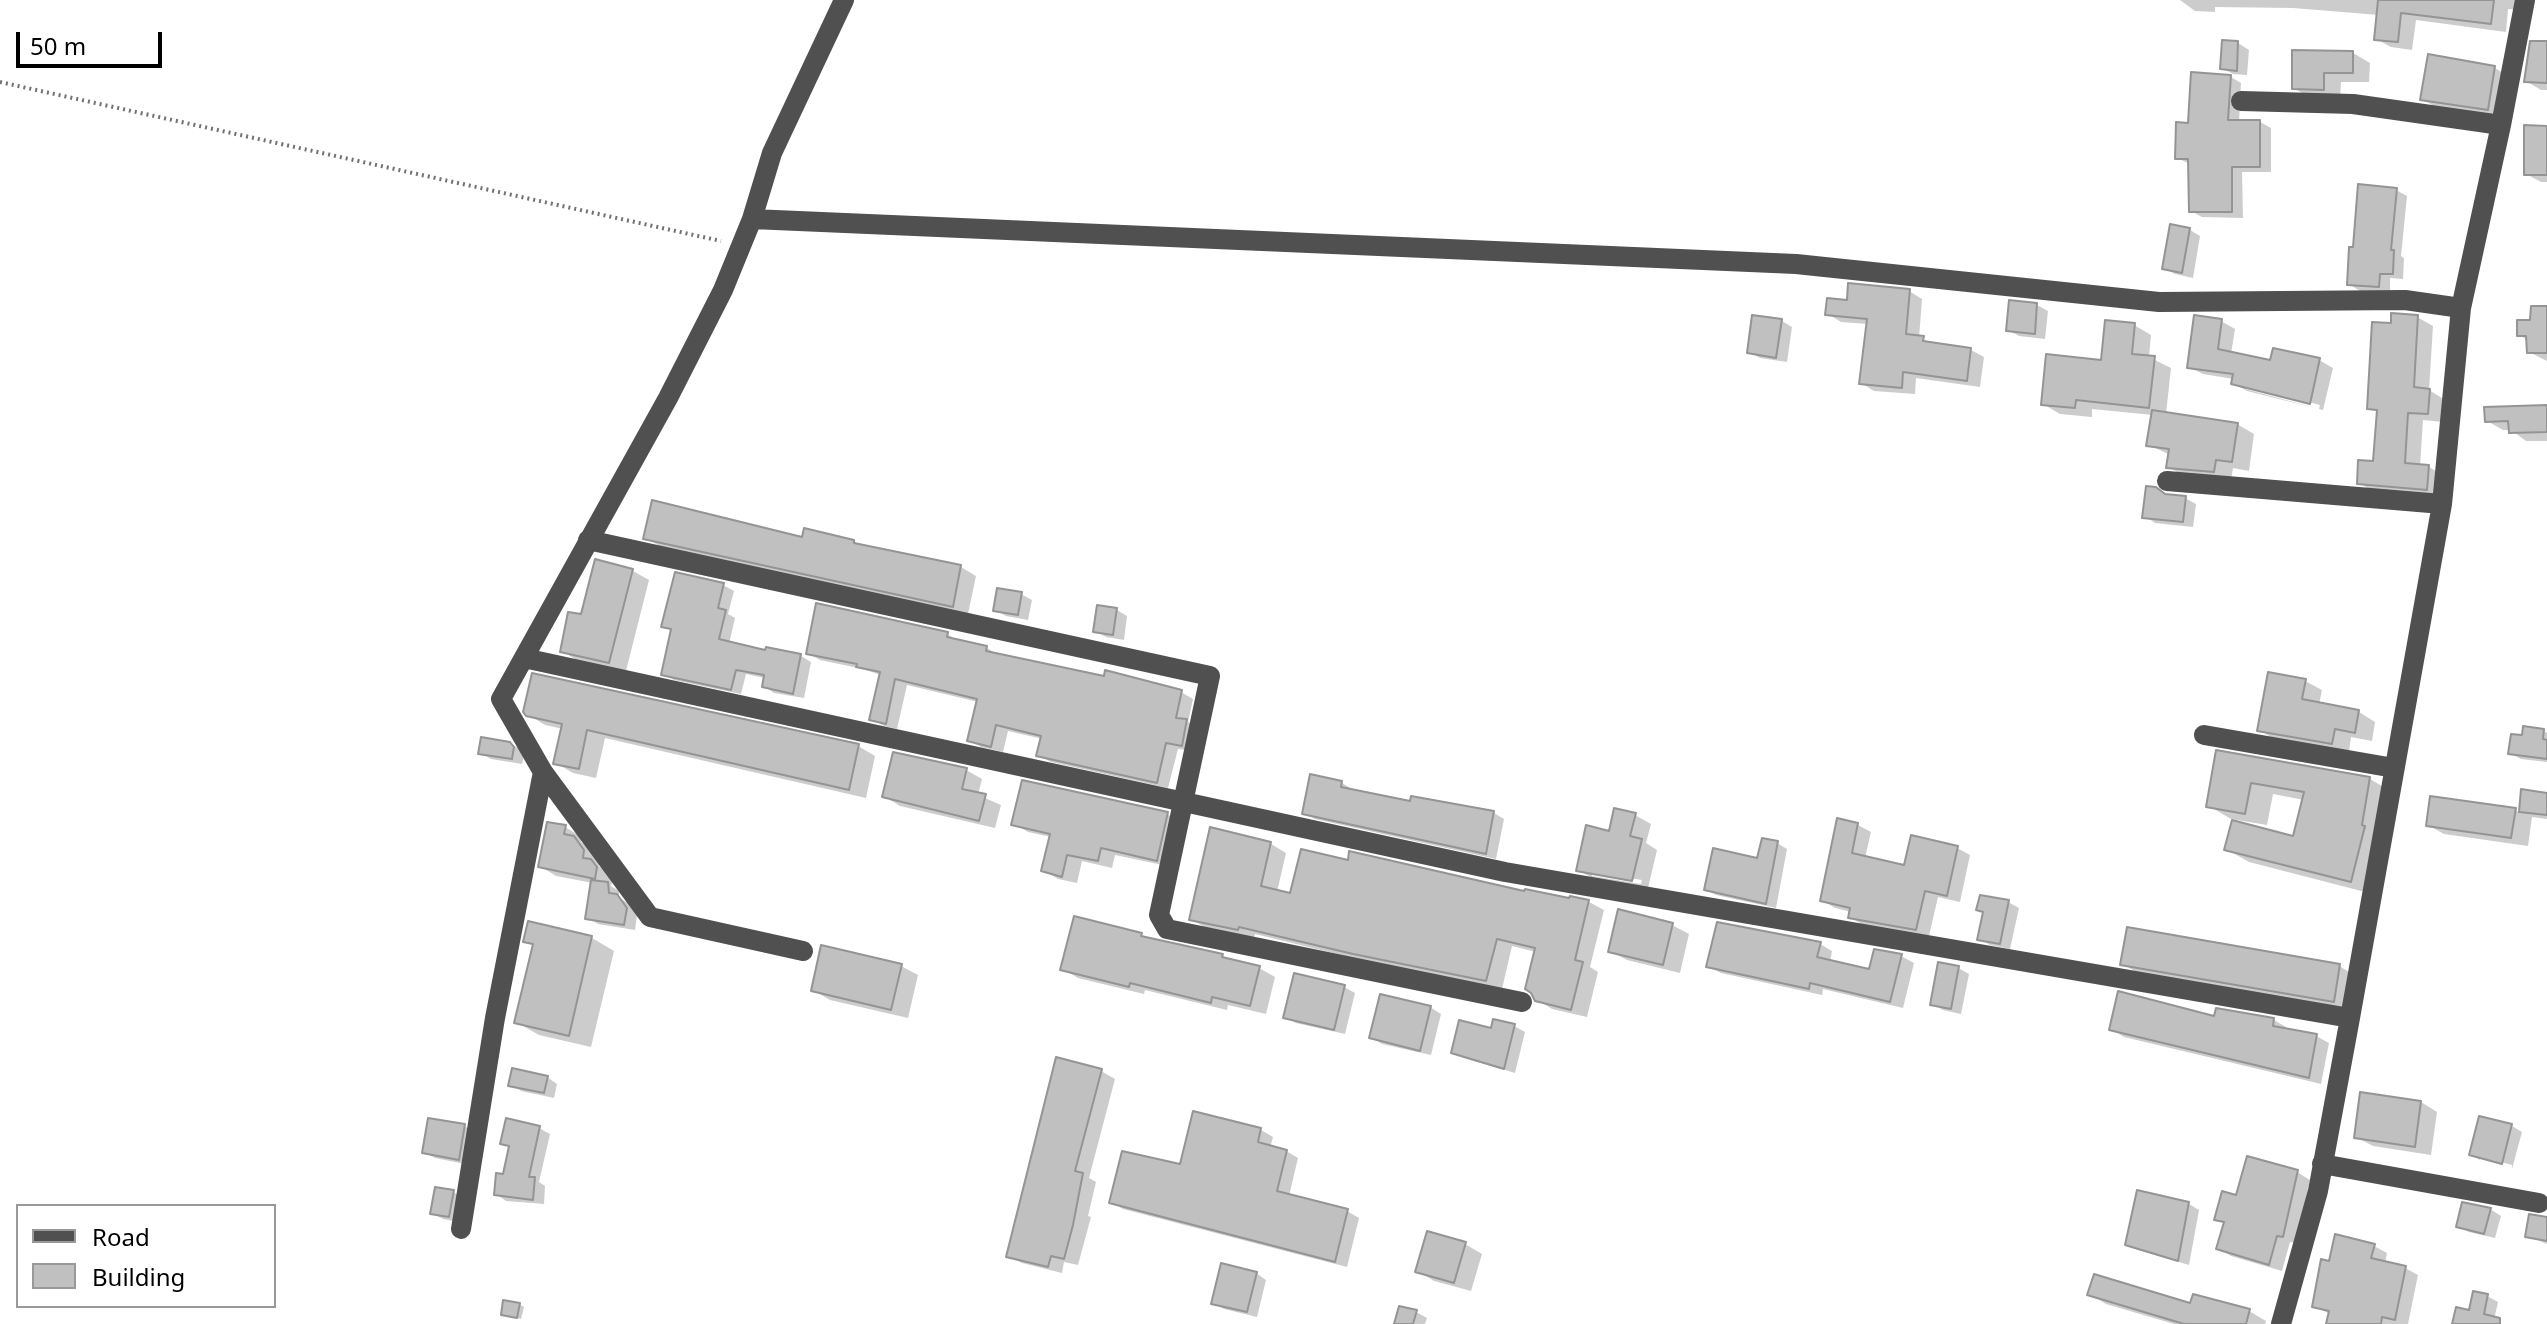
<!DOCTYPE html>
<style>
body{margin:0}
#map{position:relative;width:2547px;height:1324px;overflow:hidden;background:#fff;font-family:"Noto Sans",sans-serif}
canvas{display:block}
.legend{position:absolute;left:16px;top:1204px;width:260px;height:104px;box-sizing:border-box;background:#fff;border:2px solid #999;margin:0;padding:10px 14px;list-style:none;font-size:24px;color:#000}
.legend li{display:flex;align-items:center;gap:16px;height:40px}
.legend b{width:40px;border:2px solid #999}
.scale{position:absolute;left:16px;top:32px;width:146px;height:36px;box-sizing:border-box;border:4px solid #000;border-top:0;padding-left:10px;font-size:24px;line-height:28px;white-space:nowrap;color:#000;-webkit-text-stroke:6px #fff;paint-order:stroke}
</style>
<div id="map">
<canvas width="2547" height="1324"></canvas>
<ul class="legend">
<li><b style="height:10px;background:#505050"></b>Road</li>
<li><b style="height:22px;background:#c0c0c0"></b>Building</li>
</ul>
<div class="scale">50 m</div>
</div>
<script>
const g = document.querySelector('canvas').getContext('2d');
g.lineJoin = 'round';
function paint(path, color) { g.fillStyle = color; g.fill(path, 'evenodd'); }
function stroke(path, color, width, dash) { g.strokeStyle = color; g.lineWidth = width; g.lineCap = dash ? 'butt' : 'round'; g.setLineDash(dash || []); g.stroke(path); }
paint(new Path2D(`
 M2180 0H2523L2521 10 2508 9 2506 32 2416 20 2412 50 2391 47 2376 39 2379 15 2293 8 2215 7V12L2195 11Z
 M2238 43 2249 50 2247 75 2233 74 2222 68Z
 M2547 43V90H2541L2526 81Z
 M2353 53 2370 63 2369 82H2341L2340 99 2310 98 2294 88Z
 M2429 56 2495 68 2511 78 2504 118 2439 109 2422 99Z
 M2231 77 2241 83 2239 122H2260L2271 128V172H2242L2243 218 2202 217 2191 211 2190 164 2177 158 2190 125Z
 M2547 128V182H2541L2526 174Z
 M2396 190 2407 196 2401 256 2404 258 2403 279 2390 278V292L2360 291 2349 284 2355 249Z
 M2190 230 2200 236 2193 278 2175 274 2164 268Z
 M1909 291 1922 299 1919 338 1934 344 1971 350 1984 357 1980 387 1916 378 1915 394 1874 391 1861 383 1868 324 1841 322 1828 314 1849 302Z
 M2037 305 2048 311 2045 339 2019 336 2008 330Z
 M2547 308V361L2529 352 2528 340 2519 335Z
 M2417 317 2433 326 2429 390 2445 400 2443 422 2423 420 2420 466 2429 467 2444 476 2442 497 2374 492 2359 483 2375 463 2379 413 2370 408Z
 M1782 321 1792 327 1787 362 1760 358 1749 352Z
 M2221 321 2235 329 2231 354 2272 363 2319 360 2333 368 2323 410 2247 391 2233 383 2234 379 2203 374 2189 367ZM2245 385 2320 405 2319 409 2245 389Z
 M2134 325 2151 335 2149 357 2171 368 2166 414 2237 424 2254 434 2249 471 2233 468 2231 480 2185 477 2169 467 2170 455 2149 445 2153 415 2092 409V417L2060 414 2043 404 2102 362Z
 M2547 407V441H2526L2511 430H2503L2487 421Z
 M2167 496 2185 498 2196 504 2193 527 2155 523 2145 516Z
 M645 538 854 542 861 546 961 567 976 576 968 614 660 546Z
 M633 571 649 580 626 671 578 661 562 651 583 617Z
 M723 585 734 591 728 614 735 618 729 644 767 652 801 656 811 662 804 698 774 693 764 686 765 678 746 674 741 694 674 680 663 674 672 631 664 626Z
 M1021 594 1032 600 1028 620 1006 616 995 610Z
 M1099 607 1117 610 1127 616 1124 640 1106 637 1095 631Z
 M947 634 959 642 987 648 998 655 1181 692 1193 699 1188 722 1199 728 1194 751 1178 749 1168 788 1051 762 1039 756 1043 739 1008 731 1003 752 981 747 969 740 978 702 907 685 897 729 884 726 872 719 881 675 863 669 820 660 808 653Z
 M2305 681 2322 690 2319 705 2359 712 2375 722 2372 741 2351 737 2349 752 2276 740 2259 730Z
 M527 714 858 746 875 756 866 798 605 738 596 778 573 773 556 763 563 729 545 725Z
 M2544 731 2547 733V762L2521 759 2510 753 2524 738Z
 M510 743 521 750 524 755 522 764 491 759 480 753Z
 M2218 753 2370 779 2392 792 2373 894 2249 862 2226 849 2294 838 2304 800 2273 794 2267 825 2231 819 2209 806Z
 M966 770 982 779 978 795 1001 805 995 828 900 806 884 796Z
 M1342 783 1352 789V791L1412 804 1413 798 1494 813 1504 819 1496 859 1315 819 1304 813Z
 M2523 792 2547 795V819L2532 817 2528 846 2444 834 2428 825 2515 810 2520 813Z
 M1167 814 1181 822 1172 867 1115 855 1112 868 1082 861 1077 883 1058 879 1043 870 1051 837 1028 832 1014 824Z
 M1635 815 1651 824 1646 843 1657 850 1648 888 1594 879 1578 870 1610 833ZM1592 872 1642 880 1641 884 1592 876Z
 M1839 821 1858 825 1871 832 1865 858 1905 867 1957 848 1970 855 1960 902 1938 897 1929 936 1863 925 1850 917 1851 912 1835 908 1822 900Z
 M565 827 582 837 581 842 591 848 600 861 599 866 613 878 611 886 619 891V898L628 903 637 915 635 930 598 924 588 918 593 883 556 876 540 866Z
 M1212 830 1271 844 1286 853 1277 892 1292 896 1526 893 1589 902 1604 910 1590 967 1598 972 1587 1017 1552 1009 1536 999V952L1512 946 1502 989 1370 962 1255 934 1254 938 1206 928 1191 919Z
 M1777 843 1787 849 1776 908 1716 895 1706 889 1759 860Z
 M2008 902 2019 908 2010 949 1990 945 1979 939Z
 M529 924 592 938 614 951 591 1047 539 1035 516 1022 534 946 525 941Z
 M1672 925 1689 934 1680 973 1627 960 1610 951Z
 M1141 935 1151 940 1222 956 1233 962 1259 968 1275 977 1266 1014 1228 1005 1227 1010 1145 990 1144 994 1078 978 1063 969Z
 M1820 944 1832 951 1830 962 1870 972 1901 956 1914 963 1903 1008 1823 989 1822 995 1721 973 1708 966Z
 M2123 964 2339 966 2356 976 2350 1010 2139 974Z
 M901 966 918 975 908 1018 830 1000 813 990Z
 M1958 968 1969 974 1961 1014 1943 1010 1932 1004Z
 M1344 987 1355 993 1345 1034 1296 1023 1285 1017Z
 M1430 1007 1441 1014 1431 1055 1382 1044 1371 1037Z
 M2216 1018 2274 1020 2286 1027V1030L2316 1036 2329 1043 2321 1084 2124 1037 2111 1029Z
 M1514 1026 1525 1032 1515 1073 1464 1058 1453 1052Z
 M1101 1071 1115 1079 1089 1178 1096 1182 1088 1216 1091 1217 1078 1265 1064 1262 1062 1273 1022 1263 1008 1256Z
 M547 1077 557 1084 554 1098 521 1091 511 1085Z
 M2421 1102 2437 1112 2431 1155 2373 1146 2356 1137Z
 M1194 1114 1261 1130 1273 1137 1270 1148 1286 1151 1298 1158 1289 1196 1347 1211 1359 1218 1347 1267 1123 1209 1111 1202 1181 1167Z
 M464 1126 475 1132 470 1165 435 1158 424 1152Z
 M2512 1126 2522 1132 2512 1169V1165L2480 1156V1160L2471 1154Z
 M539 1128 550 1134 539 1182 545 1186 544 1204 506 1201 496 1194 505 1176 511 1148 502 1143Z
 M2297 1172 2310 1180 2296 1243 2290 1242 2282 1271 2231 1256 2218 1248 2225 1224 2217 1219 2237 1197Z
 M453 1192 464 1198 459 1222 443 1219 432 1213Z
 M2189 1204 2199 1210 2189 1265 2138 1250 2127 1244Z
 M2490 1209 2501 1216 2495 1238 2469 1232 2458 1226Z
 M2547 1219V1244L2528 1236Z
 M1428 1234 1465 1244 1482 1254 1471 1291 1434 1281 1418 1271Z
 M2374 1246 2387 1253 2385 1263 2405 1268 2418 1275 2408 1324H2328L2330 1314 2314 1306 2330 1263Z
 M1256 1273 1266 1280 1257 1317 1224 1309 1213 1303Z
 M2090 1294 2192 1305 2194 1296 2249 1311 2266 1321 2265 1324H2174L2106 1304Z
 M2487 1296 2498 1302 2493 1324H2455L2471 1313Z
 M519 1304 524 1307 521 1319 503 1314Z
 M1416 1312 1427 1318 1425 1324H1397Z`), '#0003');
const building = new Path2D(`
 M2378 0H2494L2491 24 2401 13 2398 42 2374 40Z
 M2222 40 2238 41 2237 71 2220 69Z
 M2530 41H2547V83L2524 82Z
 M2292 50 2353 51V73H2324V90L2292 89Z
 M2428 54 2495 66 2488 110 2420 100Z
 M2191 72 2231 75 2228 120H2260V167H2232V212H2189L2188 159H2175L2176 122 2188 123Z
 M2524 125 2547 126V175H2524Z
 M2358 184 2397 188 2391 250H2394L2393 274H2380L2379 287 2347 285 2349 247H2353Z
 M2170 224 2190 228 2182 273 2162 269Z
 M1848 283 1910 289 1906 334 1924 336 1923 341 1971 348 1967 381 1903 372 1902 388 1859 384 1867 319 1825 315 1827 298 1847 300Z
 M2009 300 2037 303 2035 334 2006 331Z
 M2531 306H2547V353H2527L2526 336H2517V320H2530Z
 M2391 313 2418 315 2414 387 2430 389 2428 414 2408 413 2405 463 2429 465 2427 490 2357 484 2358 460 2373 461 2377 410 2367 409 2372 322 2391 323Z
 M1752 315 1782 319 1776 358 1747 353Z
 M2194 315 2222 319 2218 349 2270 360 2273 348 2320 358 2310 404 2231 384 2233 374 2187 368Z
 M2105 320 2135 323 2132 354 2155 356 2149 408 2076 400 2075 408 2041 405 2046 354 2101 360Z
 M2547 405V432L2509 433 2508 421 2485 422 2484 407Z
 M2152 410 2238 423 2232 462 2216 460 2214 472 2166 468 2169 449 2146 446Z
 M2146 486 2156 487 2165 494 2186 496 2183 522 2142 518Z
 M652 500 802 537 804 528 854 540V543L961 565 953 607 643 539Z
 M595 559 633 569 609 663 560 652 568 612 581 614Z
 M675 572 724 583 718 608 726 610 719 639 765 650 766 647 801 654 793 694 762 687 764 675 736 670 731 690 661 675 671 629 661 627Z
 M997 588 1022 592 1018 615 993 611Z
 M816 603 948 632 947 637 987 646 986 651 1104 676 1105 670 1182 690 1176 718 1187 719 1182 746 1166 743 1157 783 1036 756 1041 736 996 725 991 747 967 741 977 699 895 679 886 724 869 720 880 672 856 667 857 664 806 654Z
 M1097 605 1117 608 1113 635 1093 632Z
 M2268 672 2306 679 2302 699 2359 710 2355 733 2335 729 2332 744 2257 731Z
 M532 673 859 744 849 790 587 730 579 769 553 764 562 724 526 716 523 712Z
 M2523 726 2544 729 2543 739 2547 740V759L2508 754 2511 734 2522 735Z
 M481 737 510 742 514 747 512 759 478 754Z
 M2216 750 2370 777 2362 825 2365 826 2351 882 2224 850 2232 820 2293 836 2304 792 2251 783 2245 814 2206 807Z
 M893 752 967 768 962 789 986 794 979 821 882 797Z
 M1310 774 1342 781 1341 787 1410 801 1411 796 1494 811 1486 854 1302 814Z
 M1022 780 1168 812 1157 861 1101 848 1098 861 1067 855 1062 877 1041 871 1050 834 1011 825Z
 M2521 789 2547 793V815L2519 812Z
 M2430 796 2516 808 2511 838 2426 826Z
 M1614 808 1636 813 1630 836 1642 839 1632 881 1576 871 1586 825 1609 831Z
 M1837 818 1858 823 1852 853 1904 865 1911 835 1958 846 1947 896 1925 891 1916 930 1848 918 1850 908 1820 901Z
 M547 822 566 825 564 834 574 836 584 850 583 858 591 859 597 867 595 879 538 867Z
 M1210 827 1271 842 1261 886 1290 893 1301 849 1348 860 1349 851 1524 891 1525 889 1569 898 1570 896 1589 900 1575 960 1583 962 1571 1010 1535 1001 1531 993 1525 989 1535 948 1497 939 1486 981 1353 954 1239 927 1238 930 1189 920Z
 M1762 838 1778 841 1766 904 1704 890 1713 848 1757 858Z
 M591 880 608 882 609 893 617 894 627 908 624 925 585 919Z
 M1980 895 2009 900 2000 944 1977 940 1983 912 1976 910Z
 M1618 909 1673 923 1663 965 1608 952Z
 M1074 916 1142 933 1141 936 1223 954 1222 957 1260 966 1250 1006 1212 997 1211 1003 1130 983 1129 987 1060 970Z
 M528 921 592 936 569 1036 514 1023 533 944 523 942Z
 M1717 922 1821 942 1817 957 1869 969 1874 949 1902 954 1890 1002 1810 983 1809 989 1706 967Z
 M2127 927 2340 964 2334 1002 2120 965Z
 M821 945 902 964 891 1010 811 991Z
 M1938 962 1959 966 1951 1009 1930 1005Z
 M1294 973 1345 985 1334 1030 1283 1018Z
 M2118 991 2214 1016 2216 1008 2274 1018 2273 1026 2317 1034 2309 1078 2109 1030Z
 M1380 994 1431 1006 1420 1051 1369 1038Z
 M1493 1019 1515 1024 1504 1069 1451 1053 1459 1020 1491 1028Z
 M1056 1057 1102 1069 1075 1171 1083 1173 1073 1225 1064 1259 1051 1256 1048 1267 1006 1257Z
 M512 1068 548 1076 544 1093 508 1086Z
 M2360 1092 2421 1101 2415 1147 2354 1138Z
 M1193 1111 1261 1128 1258 1142 1287 1150 1277 1191 1348 1209 1335 1262 1109 1203 1122 1151 1180 1164Z
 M2479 1116 2512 1124 2502 1164 2469 1155Z
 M428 1118 465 1124 459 1160 422 1153Z
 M506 1118 540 1126 529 1177H535L533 1200 494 1195 496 1173 503 1174 509 1146 500 1144Z
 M2247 1156 2298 1170 2283 1237 2277 1236 2269 1265 2216 1249 2224 1222 2214 1220 2222 1191 2236 1195Z
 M435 1187 454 1190 449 1217 430 1214Z
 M2137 1190 2189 1202 2178 1261 2125 1245Z
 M2462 1202 2491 1208 2484 1234 2456 1227Z
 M2529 1214 2547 1217V1241L2525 1237Z
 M1427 1231 1466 1242 1454 1283 1415 1272Z
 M2335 1234 2375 1244 2371 1258 2406 1266 2395 1320 2382 1317 2381 1324H2326L2329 1311 2312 1307 2321 1259 2329 1261Z
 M1221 1263 1257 1272 1247 1312 1211 1304Z
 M2094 1274 2190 1303 2193 1294 2250 1309 2246 1324H2184L2087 1295Z
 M2473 1291 2488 1294 2484 1314 2500 1318V1324H2452L2456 1307 2469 1310Z
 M503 1300 520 1303 517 1318 501 1315Z
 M1399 1306 1417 1310 1413 1324H1394Z`);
paint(building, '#c0c0c0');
stroke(building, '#949494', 2);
stroke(new Path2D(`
 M0 82 721 241`), '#727272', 4, [2, 4]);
stroke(new Path2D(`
 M844 0 772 153 752 219 1796 264 2159 302 2405 300 2461 308
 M2241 101 2353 104 2501 125
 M752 219 723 290 668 398 501 699 543 772 650 917 803 951
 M2167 481 2442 504
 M588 540 1210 676 1159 915 1167 929 1522 1002
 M524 658 1505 872 2350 1018
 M2204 735 2394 768
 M2322 1164 2539 1203
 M461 1229 495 1018 543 772
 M2281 1324 2318 1191 2350 1018 2442 504 2461 308 2501 125 2525 0`), '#505050', 20);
</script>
